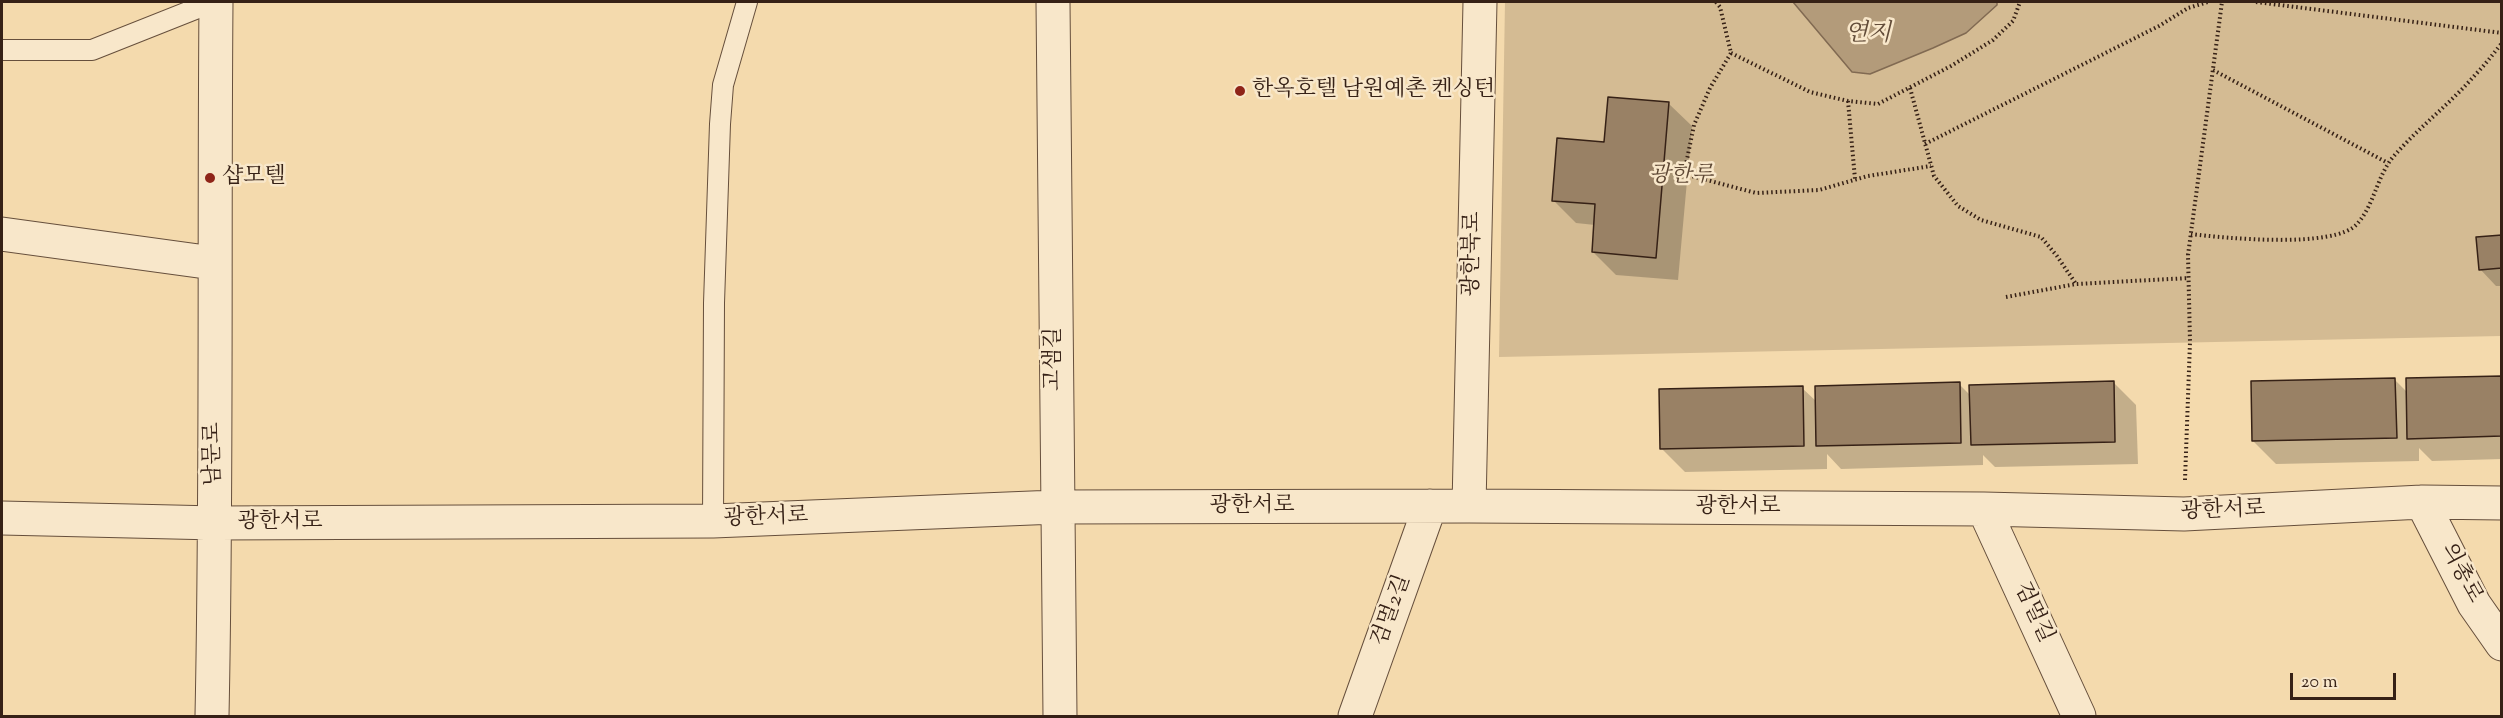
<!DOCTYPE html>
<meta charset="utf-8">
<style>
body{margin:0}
#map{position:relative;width:2503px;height:718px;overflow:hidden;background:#f4daad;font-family:"Sorts Mill Goudy",serif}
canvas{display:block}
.frame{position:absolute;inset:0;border:3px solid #362116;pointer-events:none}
.scale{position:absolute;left:2290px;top:673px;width:106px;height:27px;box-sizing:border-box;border:3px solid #362116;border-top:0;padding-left:8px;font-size:18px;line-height:21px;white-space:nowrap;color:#362116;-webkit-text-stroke:4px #f8e7ca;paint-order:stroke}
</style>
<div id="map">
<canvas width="2503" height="718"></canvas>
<div class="frame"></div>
<div class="scale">20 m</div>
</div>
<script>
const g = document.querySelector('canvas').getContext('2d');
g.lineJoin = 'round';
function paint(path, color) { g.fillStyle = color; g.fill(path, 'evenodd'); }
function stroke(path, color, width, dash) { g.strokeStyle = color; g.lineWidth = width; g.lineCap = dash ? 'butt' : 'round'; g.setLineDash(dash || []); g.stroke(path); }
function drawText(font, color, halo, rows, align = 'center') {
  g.font = font + ' "Sorts Mill Goudy","Noto Serif KR",serif'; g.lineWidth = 5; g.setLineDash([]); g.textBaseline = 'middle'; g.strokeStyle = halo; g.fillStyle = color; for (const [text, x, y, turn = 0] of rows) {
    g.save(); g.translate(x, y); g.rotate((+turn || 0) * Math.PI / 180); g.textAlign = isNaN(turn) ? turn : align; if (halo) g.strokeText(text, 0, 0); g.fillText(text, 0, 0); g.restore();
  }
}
paint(new Path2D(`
 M1505 2H2501V336L1499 357Z`), '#d4bb93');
const water = new Path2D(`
 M1793 2H1997V5L1966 33 1933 48 1870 74 1852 72Z`);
paint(water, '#b39b7a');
stroke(water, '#816a52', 1.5);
paint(new Path2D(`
 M1668 103 1692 126 1678 280 1616 275 1593 252 1595 225 1576 223 1553 200 1605 144Z
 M2502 236V286H2496L2480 269Z
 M2502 377V459L2432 461 2419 448V461L2276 464 2253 441 2394 379 2408 393Z
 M2113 382 2136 405 2138 464 1995 467 1983 455V465L1841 469 1827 454V469L1685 472 1662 449 1802 388 1817 402 1959 384 1971 396Z`), '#0003');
const building = new Path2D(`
 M1608 97 1669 102 1656 258 1592 252 1595 204 1552 201 1557 138 1604 142Z
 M2502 235V268L2479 270 2476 237Z
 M2502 376V436L2407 439 2406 378Z
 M2395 378 2397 438 2252 441 2251 381Z
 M2114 381 2115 442 1971 445 1969 385Z
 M1960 382 1961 443 1816 446 1815 386Z
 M1803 386 1804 446 1660 449 1659 389Z`);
paint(building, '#998165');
stroke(building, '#362116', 1.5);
const lane = new Path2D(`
 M2 50H92L213 2
 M713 521 714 303 720 124 723 85 747 2`);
const street = new Path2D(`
 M1053 2 1060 716
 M2 234 213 263
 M2422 502 2474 604 2502 644
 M1469 506 1480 2
 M1984 509 2079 716
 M2 518 216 523 713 521 1056 507 1469 506 1984 509 2184 514 2422 502 2502 503
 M212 716C217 478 214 240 216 2
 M1355 716 1430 506`);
stroke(lane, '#664f3c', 22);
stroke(street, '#664f3c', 35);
stroke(new Path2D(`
 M1716 2 1720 7 1731 53 1710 88 1694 125 1684 174 1756 193 1819 190 1868 176 1931 166
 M2256 2 2502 33
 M1731 53 1810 92 1848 101 1878 104 1951 66 1993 40 2013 21 2020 2
 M2213 70 2388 163
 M1910 88 1934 176 1958 206 1981 220 2041 237 2057 256 2076 284
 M1848 101 1855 179
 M1925 144 2159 26 2188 8 2208 2
 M2191 234C2224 238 2335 249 2357 224 2375 204 2377 175 2394 156 2419 127 2450 104 2475 75 2485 65 2493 54 2502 43
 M2006 297 2076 284 2189 278
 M2185 480 2190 342 2188 255 2222 2`), '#362116', 4, [1.5, 3]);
stroke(lane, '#f8e7ca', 20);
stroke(street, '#f8e7ca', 33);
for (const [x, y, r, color] of [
 [1240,91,6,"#8f2418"],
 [210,178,6,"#8f2418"]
]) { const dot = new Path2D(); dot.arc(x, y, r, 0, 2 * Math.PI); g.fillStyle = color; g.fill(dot); stroke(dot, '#f8e7ca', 2); }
drawText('22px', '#362116', '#f8e7ca', [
 ["한옥호텔 남원예촌 켄싱턴",1252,91],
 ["샵모텔",222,178]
], 'left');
drawText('italic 22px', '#5e4835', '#f8e7ca', [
 ["광한루",1681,177]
]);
drawText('22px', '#362116', '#f8e7ca', [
 ["광한북로",1474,254,-89],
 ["고샘길",1055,359,-90],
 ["남문로",215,454,-91],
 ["광한서로",1252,507],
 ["광한서로",1738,508],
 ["광한서로",2223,512,-2],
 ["광한서로",766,519,-2],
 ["광한서로",280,523],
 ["의총로",2460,574,62],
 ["검멀2길",1393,611,-70],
 ["검멀길",2032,613,65]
]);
drawText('italic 24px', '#624c39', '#f8e7ca', [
 ["연지",1868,36]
]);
</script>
